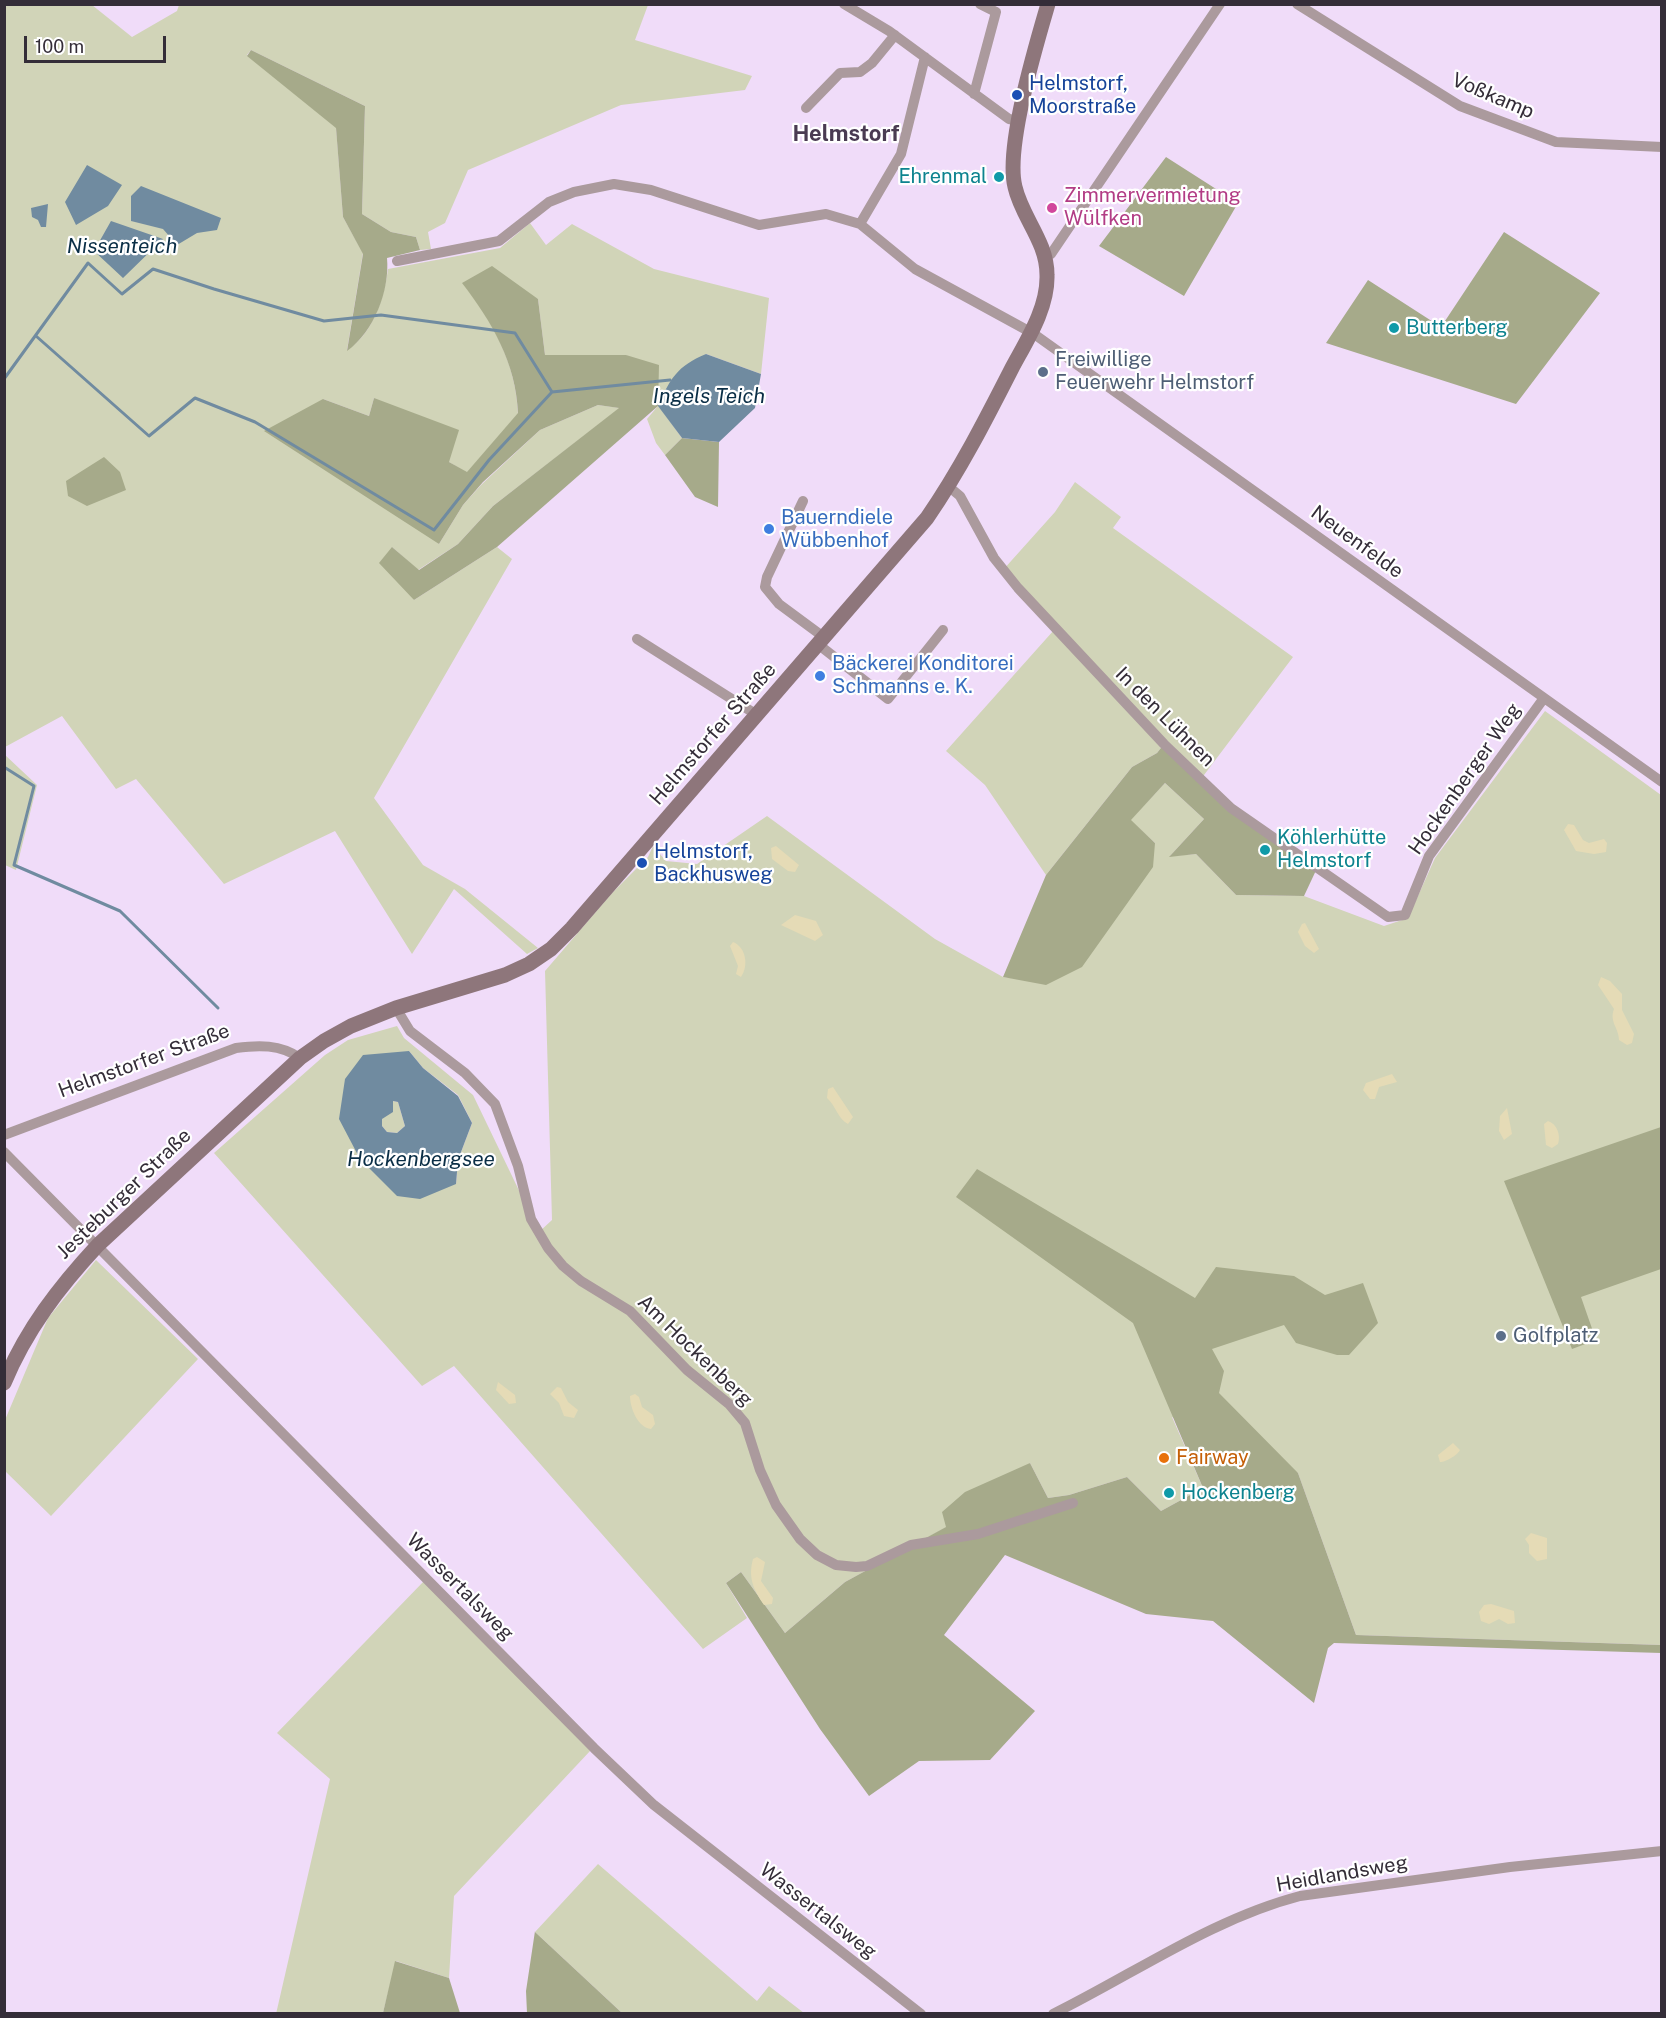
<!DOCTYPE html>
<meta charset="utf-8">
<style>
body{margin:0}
#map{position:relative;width:1666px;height:2018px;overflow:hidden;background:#f0dcf9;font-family:"Public Sans",sans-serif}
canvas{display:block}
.frame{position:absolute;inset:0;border:6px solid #342d38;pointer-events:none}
.scale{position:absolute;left:24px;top:36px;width:142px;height:27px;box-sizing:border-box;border:3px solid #342d38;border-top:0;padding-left:8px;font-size:18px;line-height:21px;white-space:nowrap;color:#342d38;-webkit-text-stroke:4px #fff;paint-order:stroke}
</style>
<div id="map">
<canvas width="1666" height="2018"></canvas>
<div class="frame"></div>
<div class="scale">100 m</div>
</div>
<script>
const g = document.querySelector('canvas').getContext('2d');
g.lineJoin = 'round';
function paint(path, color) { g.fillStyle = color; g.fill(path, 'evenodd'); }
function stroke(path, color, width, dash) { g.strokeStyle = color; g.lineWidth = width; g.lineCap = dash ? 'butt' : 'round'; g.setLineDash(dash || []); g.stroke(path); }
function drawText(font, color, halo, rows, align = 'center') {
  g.font = font + ' "Public Sans",sans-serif'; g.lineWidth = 4.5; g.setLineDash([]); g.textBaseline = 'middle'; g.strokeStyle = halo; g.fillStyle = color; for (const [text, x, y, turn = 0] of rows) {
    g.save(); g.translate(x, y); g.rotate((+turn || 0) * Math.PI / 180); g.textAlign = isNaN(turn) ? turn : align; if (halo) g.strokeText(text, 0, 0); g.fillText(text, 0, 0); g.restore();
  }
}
paint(new Path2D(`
 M5 5H92L132 37 177 11 179 5H648L635 40 752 76 745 90 621 105 468 170 445 223 428 232 431 249 420 250 416 237 391 232 362 214 365 106 251 50 247 55 336 127 343 217 363 253 347 350C373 334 384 298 388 269L500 248 530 223 546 245 572 224 654 269 769 298 761 374 706 354 659 406 682 438 665 455 656 443 647 419 658 406 626 355H545L538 299 463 283C493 322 516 363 518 414L467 473 449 462 374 398 369 416 323 399 439 544 463 505 481 485 540 430 598 405 620 408 493 506 458 544 418 570 392 547 414 600 497 547 512 559 374 798 423 865 465 889 538 948 527 954 454 889 412 954 335 831 224 884 136 779 116 789 62 716 5 747Z
 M1075 482 1121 517 1113 528 1293 657 1201 779 1164 744 1157 753 1132 767 1046 875 985 785 946 751 1054 630 1003 570 1055 512Z
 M1545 711 1661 795V1645L1356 1635 1298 1473 1172 1417 1203 1488 1161 1511 1127 1477 1069 1495 1048 1498 1030 1463 947 1527 845 1582 785 1633 741 1572 726 1583 747 1618 703 1649 454 1366 422 1386 214 1153 325 1055 348 1040 397 1026 404 1038 473 1095 539 1232 552 1220 545 971 612 893 648 857 653 846 666 861 697 864 767 816 935 939 1003 977 1019 979 1155 843 1130 820 1165 783 1204 819 1170 856 1196 854 1236 895 1304 896 1384 926 1408 918 1435 858ZM409 1051 423 1068 458 1095 472 1123 458 1160 456 1184 360 1159 352 1141Z
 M4 754 37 785 16 870 5 865Z
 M393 1101 398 1102 405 1126 397 1133 387 1132 382 1126V1119Z
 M96 1260 198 1359 51 1516 5 1471V1420L48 1318Z
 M424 1581 591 1750 454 1896 449 1978 396 1961 383 2013 276 2014 330 1779 277 1733Z
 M598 1864 757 2001 769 1986 804 2013H622L535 1932Z`), '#d1d4b8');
paint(new Path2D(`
 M251 50 365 106 362 214 391 232 416 237 420 250 387 258C390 290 374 332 347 351L363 254 343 217 336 128 247 56Z
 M1166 157 1238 203 1184 296 1099 246Z
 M1504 232 1600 293 1516 404 1326 343 1368 280 1441 327Z
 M492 266 538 299 545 355H626L659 365 658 406 497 547 414 600 379 563 392 547 419 570 458 544 493 506 619 408 598 405 540 430 483 482 463 505 439 544 264 431 323 399 369 416 374 398 459 430 449 462 467 472 518 413C516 363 492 322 462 283Z
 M682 438 719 442 718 507 695 497 665 455Z
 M104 457 120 472 126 490 87 506 68 496 66 481Z
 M1164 744 1233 806 1319 864 1304 896 1236 895 1196 854 1169 857 1204 819 1165 783 1131 820 1155 843 1153 867 1082 967 1046 985 1003 977 1046 875 1132 767 1157 753Z
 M1661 1127V1269L1581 1297 1596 1340 1572 1349 1504 1181Z
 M977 1169 1195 1298 1216 1267 1294 1276 1325 1295 1363 1283 1378 1323 1349 1355H1337L1296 1343 1284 1325 1212 1349 1224 1371 1219 1393 1298 1473 1356 1635 1661 1645V1653L1334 1643 1328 1648 1314 1703 1213 1621 1146 1614 1005 1555 944 1635 1035 1711 990 1760 919 1761 869 1796 820 1729 726 1583 741 1572 785 1633 845 1582 946 1527 942 1512 965 1492 1030 1463 1048 1498 1069 1495 1127 1477 1161 1511 1203 1488 1133 1323 956 1197Z
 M535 1931V1932L622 2013H527L526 1991Z
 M395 1961 449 1978 460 2013H383Z`), '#a6aa8a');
paint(new Path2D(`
 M1568 824 1574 825 1583 840 1589 843 1604 839 1607 843 1606 852 1594 854 1576 851 1564 830Z
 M776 846 799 865 795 872 788 871 772 859 771 848Z
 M795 915 816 921 823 935 815 941 781 925Z
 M1305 923 1319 949 1314 953 1305 946 1298 932 1302 924Z
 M733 942C746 947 749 966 741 977L736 974 738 966 730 946Z
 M1601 977 1610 981 1622 994V1010L1634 1034 1632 1043 1627 1045 1619 1040C1619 1028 1609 1022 1614 1009L1598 985Z
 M1392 1074 1397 1082 1379 1087 1375 1099H1370L1363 1090 1366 1083Z
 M833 1087 853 1117 848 1124C838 1119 836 1106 827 1098L828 1089Z
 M1507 1108 1512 1134 1504 1140 1499 1131 1500 1116Z
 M1548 1121C1557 1124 1561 1135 1558 1144L1552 1148 1546 1145 1544 1124Z
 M498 1382 515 1395 516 1403 509 1404 496 1390Z
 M557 1387 561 1388 568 1402 578 1410 574 1418 564 1416 559 1403 550 1394Z
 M635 1394 639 1397 642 1407 653 1415 655 1424 651 1429C638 1428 630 1408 630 1396Z
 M1453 1443 1460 1450C1458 1455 1444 1463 1440 1462L1438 1455Z
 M1531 1533 1547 1538V1559L1537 1561 1529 1553V1545L1525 1539Z
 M757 1557 765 1562 761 1581 773 1598 772 1604 764 1605C753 1589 748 1577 753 1559Z
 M1491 1604 1514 1611 1515 1623 1508 1624 1499 1619 1489 1624 1481 1621 1479 1612 1484 1605Z`), '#e5dbb6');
paint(new Path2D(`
 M87 165 122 185 108 206 76 225 65 202Z
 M141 186 221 218 217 230 197 233 177 245 163 229 131 221V196Z
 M48 204 46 227H41L38 220 32 217 31 208Z
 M111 221 163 239 123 278 94 251Z
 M706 354 761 374 755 408 719 442 682 438 658 406C670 379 677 366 706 354Z
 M409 1051 423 1068 458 1096 472 1123 458 1160 456 1184 420 1199 397 1196 360 1159 339 1119 345 1079 363 1055ZM393 1101 398 1102 405 1126 397 1133 387 1132 382 1126V1119L393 1112Z`), '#708ba0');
stroke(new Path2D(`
 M36 336 149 436 195 398 255 422 434 530 489 460 552 392
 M4 379 88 263 122 294 153 269 214 289 324 321 381 315 515 333 552 392 670 380
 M4 767 34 786 14 865 120 911 218 1008`), '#708ba0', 3);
stroke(new Path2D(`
 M844 4 889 31 1009 119 1019 121
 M1297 4 1460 106 1556 142 1662 147
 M974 94 996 12 980 4
 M806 108 840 73 860 72 872 63 895 35
 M860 224 901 154 925 57
 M1045 255 1051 254 1220 4
 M397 261 499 241 549 202 574 192 614 184 651 190 759 225 826 214 860 224 915 269 1034 334 1662 782
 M948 486 960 496 994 558 1018 588 1164 744 1231 808 1388 917 1405 915 1429 856 1544 698
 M803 501 767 577 765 587 779 604 825 638
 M637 639 757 715
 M819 645 888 699 943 630
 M396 1008 410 1031 465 1073 495 1104 518 1166 531 1219 548 1248 563 1266 581 1281 630 1311 687 1370 729 1404 745 1423 760 1470 776 1505 800 1539 817 1555 836 1565 856 1567 867 1566 911 1545 978 1534 1073 1503
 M4 1135 236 1048C258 1045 280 1044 300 1058
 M4 1152 594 1748 654 1805 921 2014
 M1053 2014C1134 1974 1212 1919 1300 1896L1510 1867 1662 1851`), '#ab9a9d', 10);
stroke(new Path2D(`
 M4 1383C26 1330 59 1287 98 1245L300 1058 324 1041 351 1026 396 1008 505 975 529 964 551 949 572 928 927 518C960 470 986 419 1012 368 1027 340 1048 308 1047 275 1047 241 1022 218 1015 187 1005 148 1036 45 1048 4`), '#8e767b', 15);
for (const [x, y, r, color] of [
 [1017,95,6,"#1a4fb4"],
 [999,177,6,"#0f9aa8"],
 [1052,208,6,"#d1479c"],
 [1394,328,6,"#0f9aa8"],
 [1043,372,6,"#5c6f8a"],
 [769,529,6,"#3f7fe0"],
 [820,676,6,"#3f7fe0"],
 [1265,850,6,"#0f9aa8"],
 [642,863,6,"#1a4fb4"],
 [1501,1336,6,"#5c6f8a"],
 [1164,1458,6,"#e8710a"],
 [1169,1493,6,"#0f9aa8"]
]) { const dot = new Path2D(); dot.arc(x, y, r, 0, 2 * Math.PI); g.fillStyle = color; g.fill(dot); stroke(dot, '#fff', 2); }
drawText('20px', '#164399', '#fff', [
 ["Helmstorf,",1029,84],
 ["Moorstraße",1029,107],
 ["Helmstorf,",654,852],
 ["Backhusweg",654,875]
], 'left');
drawText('20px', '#342d38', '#fff', [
 ["Voßkamp",1493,96,23],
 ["Neuenfelde",1357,542,36],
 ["In den Lühnen",1165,717,45],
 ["Helmstorfer Straße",713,734,-49],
 ["Hockenberger Weg",1465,779,-55],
 ["Helmstorfer Straße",144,1061,-20],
 ["Jesteburger Straße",124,1194,-44],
 ["Am Hockenberg",695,1351,44],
 ["Wassertalsweg",460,1587,45],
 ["Heidlandsweg",1342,1874,-10],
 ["Wassertalsweg",818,1911,38]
]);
drawText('20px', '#0d838f', '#fff', [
 ["Ehrenmal",987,177,"right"],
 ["Butterberg",1406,328],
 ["Köhlerhütte",1277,838],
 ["Helmstorf",1277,861],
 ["Hockenberg",1181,1493]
], 'left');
drawText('20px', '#b23c85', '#fff', [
 ["Zimmervermietung",1064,196],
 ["Wülfken",1064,219]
], 'left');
drawText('20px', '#4e5e75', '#fff', [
 ["Freiwillige",1055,360],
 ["Feuerwehr Helmstorf",1055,383],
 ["Golfplatz",1513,1336]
], 'left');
drawText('20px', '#366cbe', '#fff', [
 ["Bauerndiele",781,518],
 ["Wübbenhof",781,541],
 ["Bäckerei Konditorei",832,664],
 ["Schmanns e. K.",832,687]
], 'left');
drawText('20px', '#c56008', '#fff', [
 ["Fairway",1176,1458]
], 'left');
drawText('italic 21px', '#0a2e46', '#fff', [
 ["Nissenteich",122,247],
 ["Ingels Teich",709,397],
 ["Hockenbergsee",421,1160]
]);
drawText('bold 22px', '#4a3b52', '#fff', [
 ["Helmstorf",846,134]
]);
</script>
